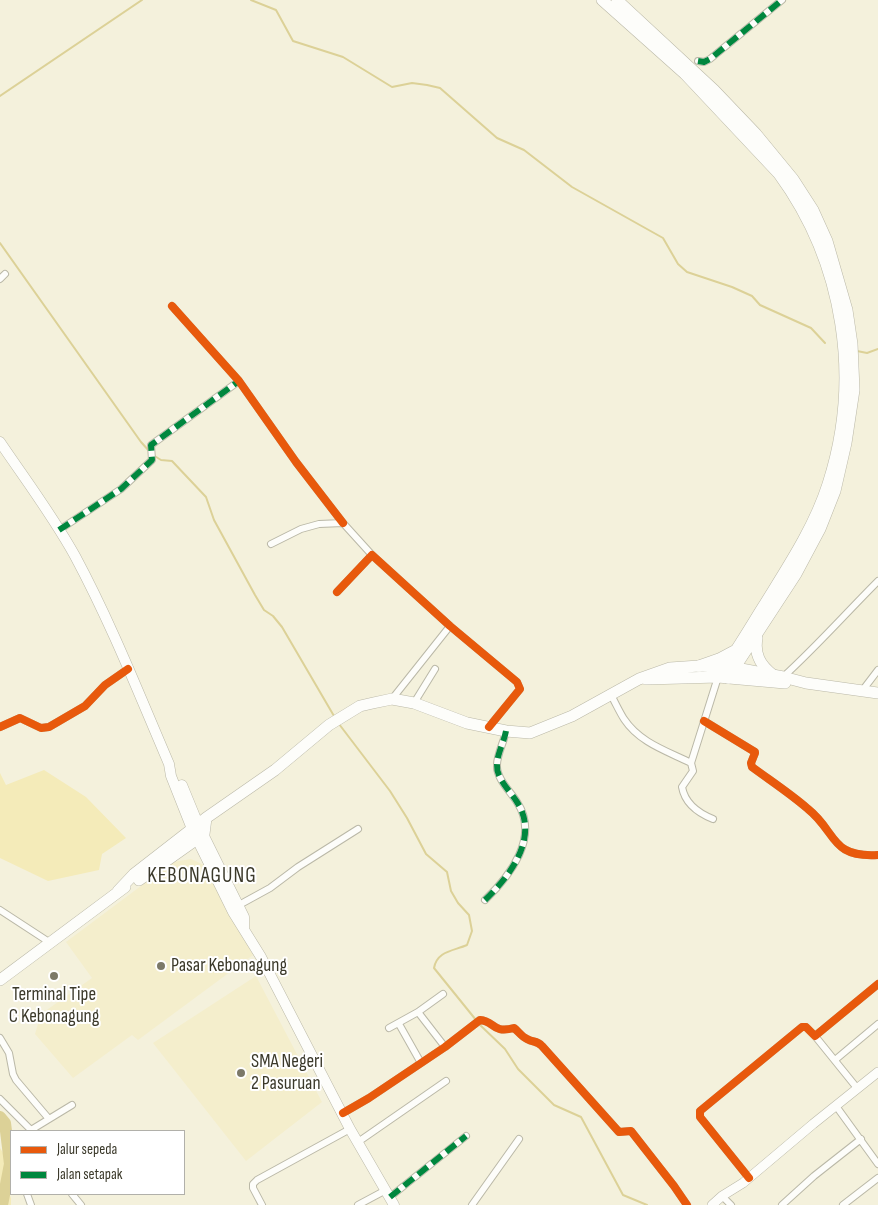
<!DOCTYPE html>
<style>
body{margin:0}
#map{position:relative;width:878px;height:1205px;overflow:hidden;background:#f4f1dc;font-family:"Sofia Sans Condensed",sans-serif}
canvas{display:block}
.legend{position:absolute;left:10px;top:1130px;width:175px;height:65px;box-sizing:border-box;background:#fff;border:1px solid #b1b0aa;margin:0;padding:6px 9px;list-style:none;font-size:15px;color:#3b392a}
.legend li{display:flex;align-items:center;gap:10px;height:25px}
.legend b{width:25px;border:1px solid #b1b0aa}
</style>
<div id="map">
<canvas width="878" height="1205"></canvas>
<ul class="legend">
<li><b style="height:6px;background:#e8590c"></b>Jalur sepeda</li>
<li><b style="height:6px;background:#00873e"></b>Jalan setapak</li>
</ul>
</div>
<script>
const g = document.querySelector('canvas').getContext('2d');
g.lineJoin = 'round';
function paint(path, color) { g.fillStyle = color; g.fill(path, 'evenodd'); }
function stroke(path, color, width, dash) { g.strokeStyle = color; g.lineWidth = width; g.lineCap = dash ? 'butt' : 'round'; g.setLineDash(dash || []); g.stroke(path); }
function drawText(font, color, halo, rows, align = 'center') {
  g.font = font + ' "Sofia Sans Condensed",sans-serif'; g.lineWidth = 4; g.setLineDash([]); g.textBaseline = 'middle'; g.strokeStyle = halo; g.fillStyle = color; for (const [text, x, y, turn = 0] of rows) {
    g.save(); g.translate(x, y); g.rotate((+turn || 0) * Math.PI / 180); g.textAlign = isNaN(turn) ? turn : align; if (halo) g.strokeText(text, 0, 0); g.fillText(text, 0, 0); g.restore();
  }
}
paint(new Path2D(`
 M191 859 204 865 253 955 138 1040 132 1035 73 1078 35 1034 41 1014 92 978 66 942 173 862Z
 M256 976 322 1102 246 1161 153 1043Z`), '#f4eecc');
paint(new Path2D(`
 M44 770 86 797 126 838 102 854 99 870 48 881 0 858V773L6 785Z
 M0 1148 10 1164 11 1159V1182L9 1193 11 1198V1205H0Z`), '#f4ebb9');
stroke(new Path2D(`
 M251 0 276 10 293 41 343 57 392 87 412 83 427 85 440 88 497 138 524 150 572 187 663 238 678 264 687 272 732 287 752 296 760 305 811 328 825 343
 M0 96 142 0
 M0 243 141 442 150 452
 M857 351 867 353 878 349
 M153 455 161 460 172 461 206 497 214 520 255 595 264 610 273 616 282 627 334 716
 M339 724 390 791 407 818 426 854 447 872 451 891 458 903 469 915 472 931 467 945C453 951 437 951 434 968L476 1020
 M479 1024 505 1049 518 1069 554 1105 581 1117 623 1195 647 1205`), '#dcd197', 2);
stroke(new Path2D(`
 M0 1117 5 1123 10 1164 2 1205`), '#dcd197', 12);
const minor = new Path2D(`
 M698 61 704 62 710 59 782 0
 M0 279 5 274
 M172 306 239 381 296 462 343 523
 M59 530 121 489 152 460 151 445 239 381
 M271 544 301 529 319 524 343 523 372 555
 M337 592 372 555 450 626 517 682 520 689 489 727
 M783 677C817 646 846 613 878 581
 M862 691 878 670
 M611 695C615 702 619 711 624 719 640 743 667 751 691 763
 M392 699 450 626
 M414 703 435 669
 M704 721 755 752V753L751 763 752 767C771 781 791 794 808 809 837 832 830 858 878 855
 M0 727 20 718 41 728 49 727 85 706 105 685 128 669
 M713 819C698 813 685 804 682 787L693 771 691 763 718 677
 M485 900C510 876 540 837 517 802 510 791 496 778 497 765 497 754 504 742 506 731
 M239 905 270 888 298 867 358 829
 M0 910 49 942
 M418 1012 445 1047
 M399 1024 421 1063
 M389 1028 418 1012 443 994
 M815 1036 857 1088
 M0 1038 9 1053 13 1074 16 1080 49 1119
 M835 1060 878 1024
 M0 1099 32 1131
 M836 1106 878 1164
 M343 1113 369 1098 445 1047 480 1020C495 1021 492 1034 514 1028 518 1031 522 1037 527 1039 534 1043 536 1040 542 1046L619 1132 631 1131 674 1186 687 1205
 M31 1130 72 1105
 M358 1142 446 1081
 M749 1178 700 1117V1111L802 1027H806L815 1036 878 984
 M27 1194 31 1205
 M72 1194 81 1205
 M722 1196 731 1205
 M390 1197 466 1136
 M262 1205 253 1188V1184L257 1180 350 1129
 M358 1205 386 1190
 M472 1205 519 1139
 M782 1205 814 1176 861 1139
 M843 1205 878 1178`);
const secondary = new Path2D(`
 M712 1205 722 1196 743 1183 813 1124 878 1072`);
const primary = new Path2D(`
 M0 442C25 479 53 516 75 556 111 623 139 694 169 764L171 776 192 829 233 912 261 957 350 1129 394 1205
 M182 785 198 824 244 917V928`);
const trunk = new Path2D(`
 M646 679 718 677 785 683
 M139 880 204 834 206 818
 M118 891 134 874 206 818 275 770 329 725 360 706 373 703 392 699 414 703 467 723 506 731 530 733 572 716 639 679 670 668 699 666 736 668 783 677 806 683 878 693
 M0 980 125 887`);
const motorway = new Path2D(`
 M602 0 685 74 779 174C844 263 862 379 828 484 814 528 787 568 763 607 748 631 734 655 718 677
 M617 0 714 90 756 134 793 179 813 210 827 241 847 310 852 344 854 390 846 443 835 491 820 529 796 574 728 678
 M757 638C754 654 760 665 773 675
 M699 666 719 659 734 651`);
stroke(minor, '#bab8a7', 8);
stroke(secondary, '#bab8a7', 10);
stroke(primary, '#bab8a7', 11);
stroke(trunk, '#bab8a7', 12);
stroke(motorway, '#bab8a7', 12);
stroke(minor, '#fdfdfa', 6);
stroke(secondary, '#fdfdfa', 9);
stroke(primary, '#fdfdfa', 10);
stroke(trunk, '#fdfdfa', 11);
stroke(motorway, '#fdfdfa', 11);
stroke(new Path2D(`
 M698 61 704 62 710 59 782 0
 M59 530 121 489 152 460 151 445 239 381
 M485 900C510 876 540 837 517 802 510 791 496 778 497 765 497 754 504 742 506 731
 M390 1197 466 1136`), '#00873e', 6, [12, 6]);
stroke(new Path2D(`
 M172 306 239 381 296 462 343 523
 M337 592 372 555 450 626 517 682 520 689 489 727
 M704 721 755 752V753L751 763 752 767C771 781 791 794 808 809 837 832 830 858 878 855
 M0 727 20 718 41 728 49 727 85 706 105 685 128 669
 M343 1113 369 1098 445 1047 480 1020C495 1021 492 1034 514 1028 518 1031 522 1037 527 1039 534 1043 536 1040 542 1046L619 1132 631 1131 674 1186 687 1205
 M749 1178 700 1117V1111L802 1027H806L815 1036 878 984`), '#e8590c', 8);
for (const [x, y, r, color] of [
 [161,966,5,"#7c7968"],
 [54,976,5,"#7c7968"],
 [241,1073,5,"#7c7968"]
]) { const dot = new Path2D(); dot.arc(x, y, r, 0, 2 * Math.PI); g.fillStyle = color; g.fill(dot); stroke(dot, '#fff', 2); }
drawText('19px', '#3b392a', '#fff', [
 ["Pasar Kebonagung",171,966],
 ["Terminal Tipe",54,995,"center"],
 ["C Kebonagung",54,1017,"center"],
 ["SMA Negeri",251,1062],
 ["2 Pasuruan",251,1084]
], 'left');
g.letterSpacing = '1px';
drawText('21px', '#3b392a', '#fff', [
 ["KEBONAGUNG",202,877]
]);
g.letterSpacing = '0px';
</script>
